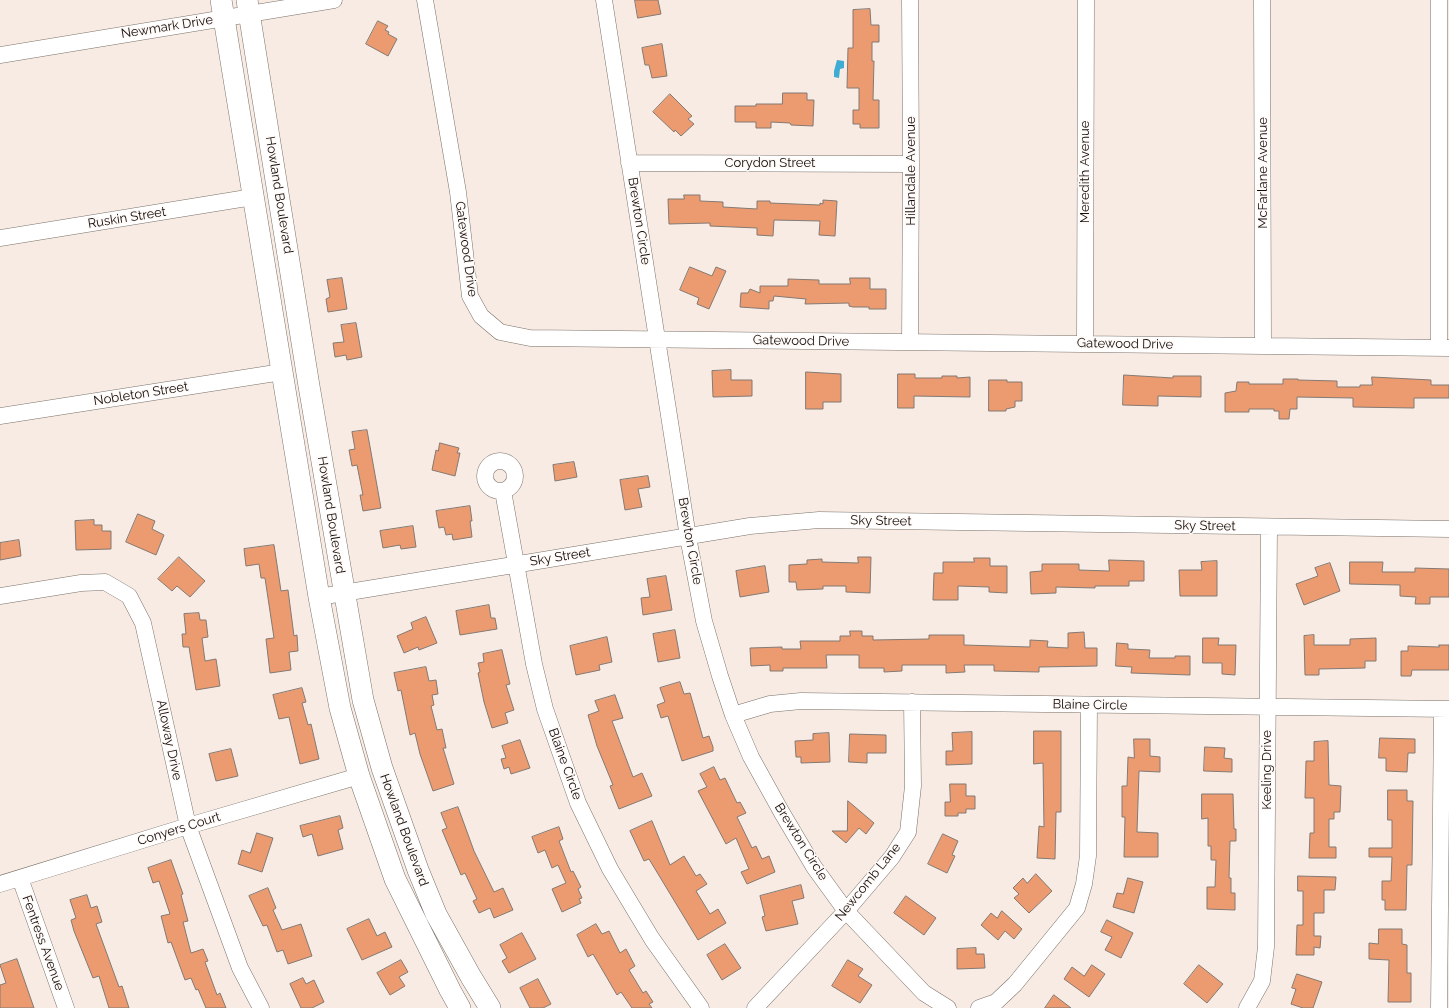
<!DOCTYPE html>
<style>
body{margin:0}
canvas{display:block;background:#f7ebe3}
</style>
<canvas width="1449" height="1008"></canvas>
<script>
const g = document.querySelector('canvas').getContext('2d');
g.lineJoin = 'round';
function paint(path, color) { g.fillStyle = color; g.fill(path, 'evenodd'); }
function stroke(path, color, width, dash) { g.strokeStyle = color; g.lineWidth = width; g.lineCap = dash ? 'butt' : 'round'; g.setLineDash(dash || []); g.stroke(path); }
function drawText(font, color, halo, rows, align = 'center') {
  g.font = font + ' Raleway,sans-serif'; g.lineWidth = 3; g.setLineDash([]); g.textBaseline = 'middle'; g.strokeStyle = halo; g.fillStyle = color; for (const [text, x, y, turn = 0] of rows) {
    g.save(); g.translate(x, y); g.rotate((+turn || 0) * Math.PI / 180); g.textAlign = isNaN(turn) ? turn : align; if (halo) g.strokeText(text, 0, 0); g.fillText(text, 0, 0); g.restore();
  }
}
paint(new Path2D(`
 M837 60 844 61V68L840 69 839 78 834 77V71Z`), '#3eacd3');
const building = new Path2D(`
 M635 0H658L661 14 638 18Z
 M870 9 871 25H879V42H872V61H874L873 100H879V128H860V124H853V110H859V88H847L848 48H853V10Z
 M378 21 388 26 385 30 389 32 388 34 397 39 388 56 366 44Z
 M662 44 667 76 652 78 649 65H645L642 48Z
 M783 93H807V100H814L813 126 791 125 790 123 771 122V128H756V122H735V106H756V104H782Z
 M670 94 692 116 688 119 694 124 681 136 675 130 674 132 653 112Z
 M684 195H700V201L723 202V207L757 209V201H770V203L820 205V203L823 204V200L837 201 835 236 819 235 820 221 774 220 773 236 757 235V228L710 226V223L669 224 668 199H684Z
 M690 267 712 276 716 267 726 271 709 309 697 304 699 298 680 290Z
 M342 278 347 309 328 312 326 299 330 297 327 280Z
 M850 278H870V289H886V309H869V307H853L849 306V303L805 304 806 299 774 296 773 301H769V309L740 307 741 293H748L750 289 760 293V286H788V279L819 280V284H850Z
 M356 323 362 357 347 360 346 355 335 357 333 343 344 342 341 325Z
 M731 370V380H752V396L713 397 712 371Z
 M806 372 841 374V402H823V409H806Z
 M898 374H915V378H942V376H957V378L970 377V397L914 396V408H898Z
 M1124 375 1173 378V376H1201V397L1158 396V406L1123 405Z
 M1372 377 1431 380V385H1449V398H1414V408L1353 407V398L1297 397V409H1290L1289 419H1279V411H1274V409H1249V412H1225V393L1236 391 1237 382H1249V384H1283V379H1298V380L1337 381V387H1360V385H1372Z
 M989 380H1007V382H1022V401H1015V407L1006 409V411H989Z
 M367 430 381 508 363 511 360 495H363L357 465 352 466 349 450 355 449 352 432Z
 M440 443 459 448 457 453H460L455 476 432 470 436 450 438 451Z
 M574 462 577 477 555 481 553 465Z
 M648 476 650 487 638 489 642 507 625 510 620 480Z
 M470 506 472 521H470L472 537 453 540 452 534 446 535 444 527 439 528 436 511Z
 M138 514 155 521 152 529 164 535 156 555 126 542Z
 M94 520V525H102V531H111V549L76 550 75 521Z
 M413 526 416 547 401 549 400 545 383 548 380 531Z
 M19 540 21 556 0 560V543Z
 M274 545 281 591 288 590 294 636 297 635 298 651 289 652 291 670 270 673 266 639 274 638 265 578H261L259 564 246 566 244 549Z
 M179 557 205 581 190 597 177 586 172 591 158 579Z
 M858 557H871L870 593 846 592V586H823V589L797 590 796 582H789V565L807 564V560L822 559V562L858 563Z
 M974 558H990V566H1007V593L989 592V587L958 586V600H933L934 573H943V562H974Z
 M1109 560 1144 561V581H1129V586H1095V588L1056 587V593L1031 594 1030 572 1042 571V564H1079V570L1109 571Z
 M1217 561V596H1180L1179 570H1202L1201 562Z
 M1350 562H1383L1382 572H1415V568L1449 569V597H1430V604H1415L1416 597 1400 596V585L1350 584Z
 M1330 563 1340 591 1304 605 1296 584 1318 576 1315 568Z
 M765 566 769 592 740 597 736 571Z
 M666 576 672 610 643 615 641 598 650 597 647 579Z
 M489 605 491 618H495L497 629 460 635 456 611Z
 M199 613 200 620H206L208 637 202 638 205 661 216 659 220 686 196 690 189 647H183L182 634H186L184 614Z
 M426 617 437 643 419 650 418 647 404 653 397 636 413 629 411 623Z
 M675 630 680 658 658 662 653 634Z
 M850 631H862V636H873V640L929 639V635H964V645L1030 647V640L1048 641 1047 647 1068 648V633L1084 632 1085 648H1097V666L1039 667V672L994 671V665H964L965 672 946 673V665H902V671L884 672V668H859V655H826L827 668H783V671H770V665L751 666 750 648 782 647V649H801L800 641H840V636H850Z
 M1314 635V645H1350V639L1376 638V661H1365V668L1319 669V675H1305L1304 636Z
 M607 637 612 662 599 665 600 670 576 675 570 646Z
 M1203 638H1219L1218 645H1236L1235 675 1222 674V663H1203Z
 M1117 643 1128 644V649L1150 650 1149 658H1175V656H1190V675L1131 673 1132 667 1116 666Z
 M1439 645H1449V670H1412L1411 676H1401V651H1408V646L1439 647Z
 M502 650 510 684 506 685 514 710 505 713 508 723 492 728 484 702 478 673 480 672 478 663 484 662 483 654Z
 M426 667 429 681 436 680 438 694 432 695 434 705 431 706 437 730 442 729 446 748H443L454 784 433 791 420 754 415 733 410 735 401 690 398 691 394 673Z
 M680 682 684 694 690 693 703 738 709 736 713 747V751L682 761 668 716 661 718 657 705 665 702 660 688Z
 M302 688 306 702 302 703 308 725 311 724 319 759 300 764 289 717 279 719 273 695Z
 M615 695 623 718 612 721 633 777 642 773 652 796 619 809 610 786 613 785 597 746 588 715 599 711 595 701Z
 M1034 731H1061V812H1056L1055 859 1037 858 1039 826 1044 827 1043 763 1034 764Z
 M972 732V764L946 765V751H953L952 733Z
 M829 733 830 762 801 763V757H796L795 741 813 740V734Z
 M850 734 886 735V753H867V763L849 762Z
 M1380 738 1415 739V753H1408L1407 772 1386 771V758H1379Z
 M1134 739H1150V756L1160 757V772L1139 771 1137 832 1158 833V857H1124L1125 817H1122V786H1127L1128 757 1134 758Z
 M520 740 530 768 511 774 509 767 504 769 501 759 506 758 502 746Z
 M1328 741 1329 785 1341 786 1340 812H1334V819H1329V847H1336V858H1309L1310 833H1314V798H1305L1306 761H1314V742Z
 M1205 747 1225 748 1224 758 1232 759V772L1204 771Z
 M231 749 238 776 216 781 209 754Z
 M714 767 720 780 725 778 737 803 740 802 746 813 737 817 752 848 756 846 762 859 769 856 775 872 747 884 741 872 749 869 736 838 726 844 698 791 707 787 700 774Z
 M950 784H966V796H975V809H966V813H958V816H945V802H950Z
 M1388 790H1407V801H1413L1412 865H1407L1406 910H1385V900H1382V881H1391L1392 857H1369V848H1392V820H1388Z
 M1202 794H1233L1234 829H1236V841H1230L1229 878H1231V893H1235V910L1207 909V887H1215L1216 860H1211V846H1208V818L1202 819Z
 M848 801 874 823 866 834 859 828 846 843 832 831H847Z
 M458 807 474 851 494 892 503 888 513 910 494 918 490 908 479 913 473 901 477 899 465 873 461 875 442 830 447 828 441 813Z
 M340 816 343 828 338 830 343 849 318 856 312 834 303 837 300 826Z
 M652 821 670 865 684 856 696 876 700 874 707 884 696 891 710 914 718 909 726 923 698 940 649 859 644 861 630 831Z
 M559 827 563 839 559 841 571 872 573 871 581 887 578 889 582 898 579 899 581 903 562 912 552 889 566 883 558 865 552 868 545 850 538 853 532 837Z
 M257 833 273 838 262 872 238 864 242 850 250 853Z
 M943 834 958 841 952 855 955 856 947 873 928 864Z
 M171 860 183 894 181 895 188 921 183 922 191 953 203 949 208 961 205 962 217 995 220 993 226 1008H206L198 989 196 990 191 978 185 980 171 942 168 943 161 916 170 914 159 881 153 883 148 868Z
 M1036 874 1052 891 1029 913 1014 898 1019 894 1013 888 1023 878 1027 883Z
 M1298 876 1336 877 1335 890H1324V913H1314V936H1321L1320 948 1314 947V955H1296L1297 925H1303V891H1298Z
 M1128 878 1143 882 1134 913 1113 907 1117 893 1123 894Z
 M801 885 804 898 792 901 798 924 766 931 762 917 765 916 760 896Z
 M268 888 276 908 273 910 282 930 301 924 312 956 288 964 283 950 277 952 267 925 263 926 249 896Z
 M87 895 91 908 97 906 102 922 96 924 119 987 122 986 129 1008H109L99 976 93 978 74 931 71 920 76 918 70 900Z
 M906 896 936 918 924 935 894 913Z
 M1002 911 1022 929 1014 939 1005 931 998 940 981 925 991 913 997 918Z
 M369 919 377 936 385 932 392 947 362 960 347 929Z
 M1107 920 1133 933 1121 958 1105 950 1112 937 1101 932Z
 M596 924 602 934 609 931 620 953 626 949 635 966 629 970 643 993 646 991 653 1002 649 1004 652 1008H632L621 992 617 995 593 954 588 957 577 935Z
 M1379 929H1402V944L1407 945V973H1411V1002H1388L1389 960 1369 959V943L1378 944Z
 M522 933 536 959 509 973 502 961 507 958 500 945Z
 M725 944 741 968 722 980 707 955Z
 M976 948V954H984L985 968 957 969V949Z
 M17 959 34 1008H0V985L6 983 0 965Z
 M401 960 408 972 399 977 405 986 390 995 377 973Z
 M848 960 863 969 858 976 872 985 860 1003 832 986Z
 M1092 965 1105 974 1089 997 1064 979 1072 967 1084 976Z
 M1199 965 1223 984 1207 1003 1184 984Z
 M1297 974 1322 982 1313 1008H1303L1291 1004 1296 989 1292 988Z
 M303 978 306 984 314 980 324 1002 312 1008H301L290 984Z
 M538 979 551 1004 543 1008H530L520 988Z
 M1054 995 1071 1008H1045Z`);
paint(building, '#eb9b6f');
stroke(building, '#847973', 1);
const minor = new Path2D(`
 M425 0 458 192 470 296 481 316 500 332 530 338 1449 348
 M604 0 688 537 704 621 720 676 733 715 751 757 782 813 814 867 846 911 924 993 948 1008
 M1262 0 1263 346
 M0 55 334 0
 M629 163 911 164
 M0 238 253 197
 M910 342 911 164 910 0
 M1085 343 1086 0
 M1439 348V0
 M0 416 282 372
 M485 476a15 15 0 1 1 30 0a15 15 0 1 1-30 0Z
 M503 491 534 664 545 709 578 803 610 869 652 939 701 1008
 M0 596 81 583 105 582 129 596 143 623 188 826 240 968 261 1008
 M319 597 750 526 819 520 1449 529
 M733 715 770 704 801 701 1449 709
 M20 878 66 1008
 M0 884 188 826 359 776
 M755 1008 846 911 892 857 908 832 913 786 912 702
 M979 1008 996 1002 1015 984 1077 908 1084 884 1088 856 1089 705
 M1247 1008 1262 981 1266 947 1269 527
 M1439 1008 1442 709`);
const major = new Path2D(`
 M221 0 319 597 340 708 359 776 395 879 450 990 460 1008
 M247 0 309 386 363 700 382 768 418 870 436 914 471 977 490 1008`);
stroke(minor, '#7b7169', 17);
stroke(major, '#7b7169', 22);
stroke(minor, '#fff', 16);
stroke(major, '#fff', 21);
drawText('13px', '#110d0b', '#fffaf7', [
 ["Newmark Drive",167,27,-9],
 ["Corydon Street",770,163],
 ["Hillandale Avenue",911,171,-90],
 ["Meredith Avenue",1085,172,-90],
 ["McFarlane Avenue",1263,173,-90],
 ["Howland Boulevard",279,195,81],
 ["Ruskin Street",127,218,-9],
 ["Brewton Circle",639,221,81],
 ["Gatewood Drive",466,249,82],
 ["Gatewood Drive",801,341,1],
 ["Gatewood Drive",1125,344,1],
 ["Nobleton Street",141,394,-9],
 ["Howland Boulevard",331,515,81],
 ["Sky Street",881,521,1],
 ["Sky Street",1205,526,1],
 ["Brewton Circle",690,541,80],
 ["Sky Street",560,557,-9],
 ["Blaine Circle",1090,705,1],
 ["Alloway Drive",169,740,78],
 ["Blaine Circle",565,764,70],
 ["Keeling Drive",1267,770,-90],
 ["Conyers Court",179,829,-17],
 ["Howland Boulevard",404,830,70],
 ["Brewton Circle",801,842,58],
 ["Newcomb Lane",868,882,-51],
 ["Fentress Avenue",43,943,70]
]);
</script>
